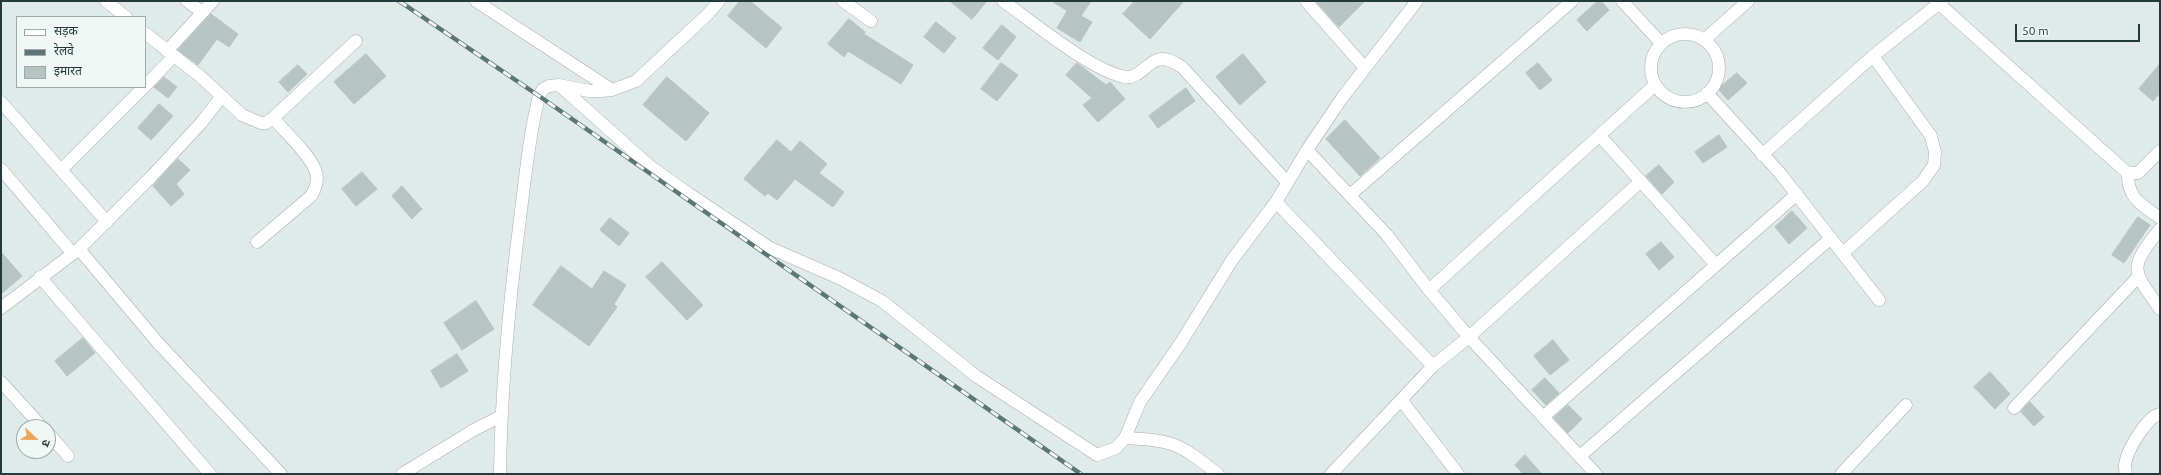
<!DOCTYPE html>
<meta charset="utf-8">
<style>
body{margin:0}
#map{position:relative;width:2161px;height:475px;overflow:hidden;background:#e0eae8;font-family:Ubuntu,"Noto Sans Devanagari",sans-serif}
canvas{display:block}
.frame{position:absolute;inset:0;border:2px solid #223a3a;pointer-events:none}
.legend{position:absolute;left:16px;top:16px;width:130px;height:72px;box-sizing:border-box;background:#f0f7f5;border:1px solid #9eabaa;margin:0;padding:5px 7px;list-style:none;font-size:12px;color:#223a3a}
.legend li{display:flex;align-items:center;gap:8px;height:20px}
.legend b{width:20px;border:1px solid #9eabaa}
.north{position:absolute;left:16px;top:419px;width:40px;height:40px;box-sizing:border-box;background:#f0f7f5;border:1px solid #9eabaa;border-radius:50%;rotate:112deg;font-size:11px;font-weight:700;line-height:16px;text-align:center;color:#223a3a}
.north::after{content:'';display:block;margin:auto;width:14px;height:18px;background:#eca55d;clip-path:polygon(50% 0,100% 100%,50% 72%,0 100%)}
.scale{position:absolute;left:2015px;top:24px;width:125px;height:18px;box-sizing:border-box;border:2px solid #223a3a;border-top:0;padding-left:5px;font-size:12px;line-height:14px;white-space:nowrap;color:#223a3a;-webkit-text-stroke:3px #f0f7f5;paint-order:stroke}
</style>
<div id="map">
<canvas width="2161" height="475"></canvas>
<div class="frame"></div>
<ul class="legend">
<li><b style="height:5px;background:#fff"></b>सड़क</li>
<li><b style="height:5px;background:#5c7675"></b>रेलवे</li>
<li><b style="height:11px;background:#b6c5c2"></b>इमारत</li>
</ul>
<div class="north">उ</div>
<div class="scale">50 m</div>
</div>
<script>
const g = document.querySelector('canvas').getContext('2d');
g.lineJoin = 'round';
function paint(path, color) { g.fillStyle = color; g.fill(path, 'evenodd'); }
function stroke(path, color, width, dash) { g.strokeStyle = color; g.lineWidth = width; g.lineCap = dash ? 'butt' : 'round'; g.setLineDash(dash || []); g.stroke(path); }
const building = new Path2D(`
 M740 1H750L782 28 766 48 728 16Z
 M950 1H987L972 19Z
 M1052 1H1091L1081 16 1092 22 1080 42 1057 28 1067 11Z
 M1135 1H1184L1150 39 1123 14Z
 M1316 1H1365L1339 27Z
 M1598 1H1601L1609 10 1587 31 1577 20Z
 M211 14 238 34 229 47 217 39 198 65 178 50Z
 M849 19 865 32 864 34 913 65 901 84 848 51 844 57 828 44Z
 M936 22 956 38 944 53 924 37Z
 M1002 25 1016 37 998 60 983 48Z
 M366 54 386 76 354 104 334 82Z
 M1243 54 1266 82 1240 105 1216 77Z
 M1001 63 1018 75 997 101 981 89Z
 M1077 63 1106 85 1110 82 1125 99 1098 122 1083 105 1092 98 1066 75Z
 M1538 63 1552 80 1540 90 1526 73Z
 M2160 64V93L2153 101 2139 89Z
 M298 65 307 74 288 92 279 82Z
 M1737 73 1747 83 1728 100 1718 89Z
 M164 77 177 87 168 98 154 87Z
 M667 77 709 113 686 141 643 105Z
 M1186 88 1195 101 1158 128 1149 116Z
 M159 104 173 116 151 140 138 128Z
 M1345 120 1380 158 1360 176 1326 139Z
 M1719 135 1727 147 1703 163 1695 152Z
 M777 140 791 152 800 141 827 164 819 173 844 192 833 207 795 179 777 200 768 193 765 196 744 179Z
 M178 159 190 170 176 184 184 194 171 206 153 186Z
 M1659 165 1674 182 1662 194 1646 176Z
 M362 172 377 189 356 206 342 189Z
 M402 186 422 209 412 219 392 196Z
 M1792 211 1807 228 1789 244 1775 227Z
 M2138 217 2150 225 2124 263 2112 255Z
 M610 218 629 233 619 246 600 230Z
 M1661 242 1674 257 1659 270 1646 254Z
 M1 252 22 276 1 294Z
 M662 262 703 305 687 320 646 277Z
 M561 266 592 289 604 271 626 285 614 304 617 307 589 346 533 305Z
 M476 301 494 329 462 350 444 323Z
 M83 338 95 353 67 376 55 361Z
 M1553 340 1569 360 1550 375 1534 356Z
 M457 354 468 371 441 388 431 371Z
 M1990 372 2010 394 1995 409 1974 387Z
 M1545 378 1559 393 1546 405 1532 390Z
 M2030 402 2044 417 2034 426 2021 412Z
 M1568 405 1582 419 1568 433 1554 418Z
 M1525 455 1542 474H1523L1515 465Z`);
paint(building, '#b6c5c2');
stroke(building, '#b3c4c1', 1);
const minor = new Path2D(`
 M106 1 126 17
 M187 1 202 12
 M476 1 612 90
 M843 1 871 21
 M1003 1C1033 22 1090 70 1125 77 1141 80 1150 54 1168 60 1173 61 1178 65 1182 67L1287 182
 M1306 1 1365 68
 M1622 1 1661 43
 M1936 1 2123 169 2128 173H2138L2160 151
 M145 33 201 77 242 115 261 123H266L273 118 356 41
 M1651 68a34 34 0 1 1 68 0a34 34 0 1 1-68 0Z
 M1704 40 1748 1
 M167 51 213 1
 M559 85 651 167 689 194 770 248 839 278 882 301 976 376 1097 455 1116 448 1125 438 1140 402 1180 344 1232 260 1276 202 1307 150 1342 98 1417 1
 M145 86 174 56
 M1707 93 1779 172 1879 300
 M1 102 107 222
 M1600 136 1716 265
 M1307 150 1387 235 1429 290 1469 337 1596 474
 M1762 155 1873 56 1942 1
 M1 169 73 254
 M61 170 144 87
 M2128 173C2127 198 2142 205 2160 218
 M1350 195 1572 1
 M1276 202 1433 366
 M2160 229C2128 269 2132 269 2160 309
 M257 242 311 196C316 189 319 178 315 169 307 152 286 133 273 118
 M79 249 159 344 281 474
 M1843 253 1923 181 1934 165 1935 152 1931 136 1873 56
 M40 277 210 474
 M1429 290 1655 85
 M1 308 79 249 152 176 201 123 222 96
 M1 382 42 427
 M1402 401 1458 474
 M2014 408 2138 277
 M1543 417 1797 194
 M48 433 68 456
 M1125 438C1175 440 1179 444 1218 474
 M1580 456 1831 238
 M402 474 472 431 501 416
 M500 474C501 388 509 304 520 219 525 179 529 136 539 96L543 89 549 86 559 85 589 91H601L612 90 636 81 707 15 719 1
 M1331 474 1433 366 1469 337 1641 181
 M1841 474 1906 405
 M2126 474C2126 471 2124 467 2125 465 2126 452 2147 416 2160 414`);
stroke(minor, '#a3b2b0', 13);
stroke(minor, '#fff', 12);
const rail = new Path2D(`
 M399 1 539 96 1081 474`);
stroke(rail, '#5c7675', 4.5);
stroke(rail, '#f0f7f5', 3, [9]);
</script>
